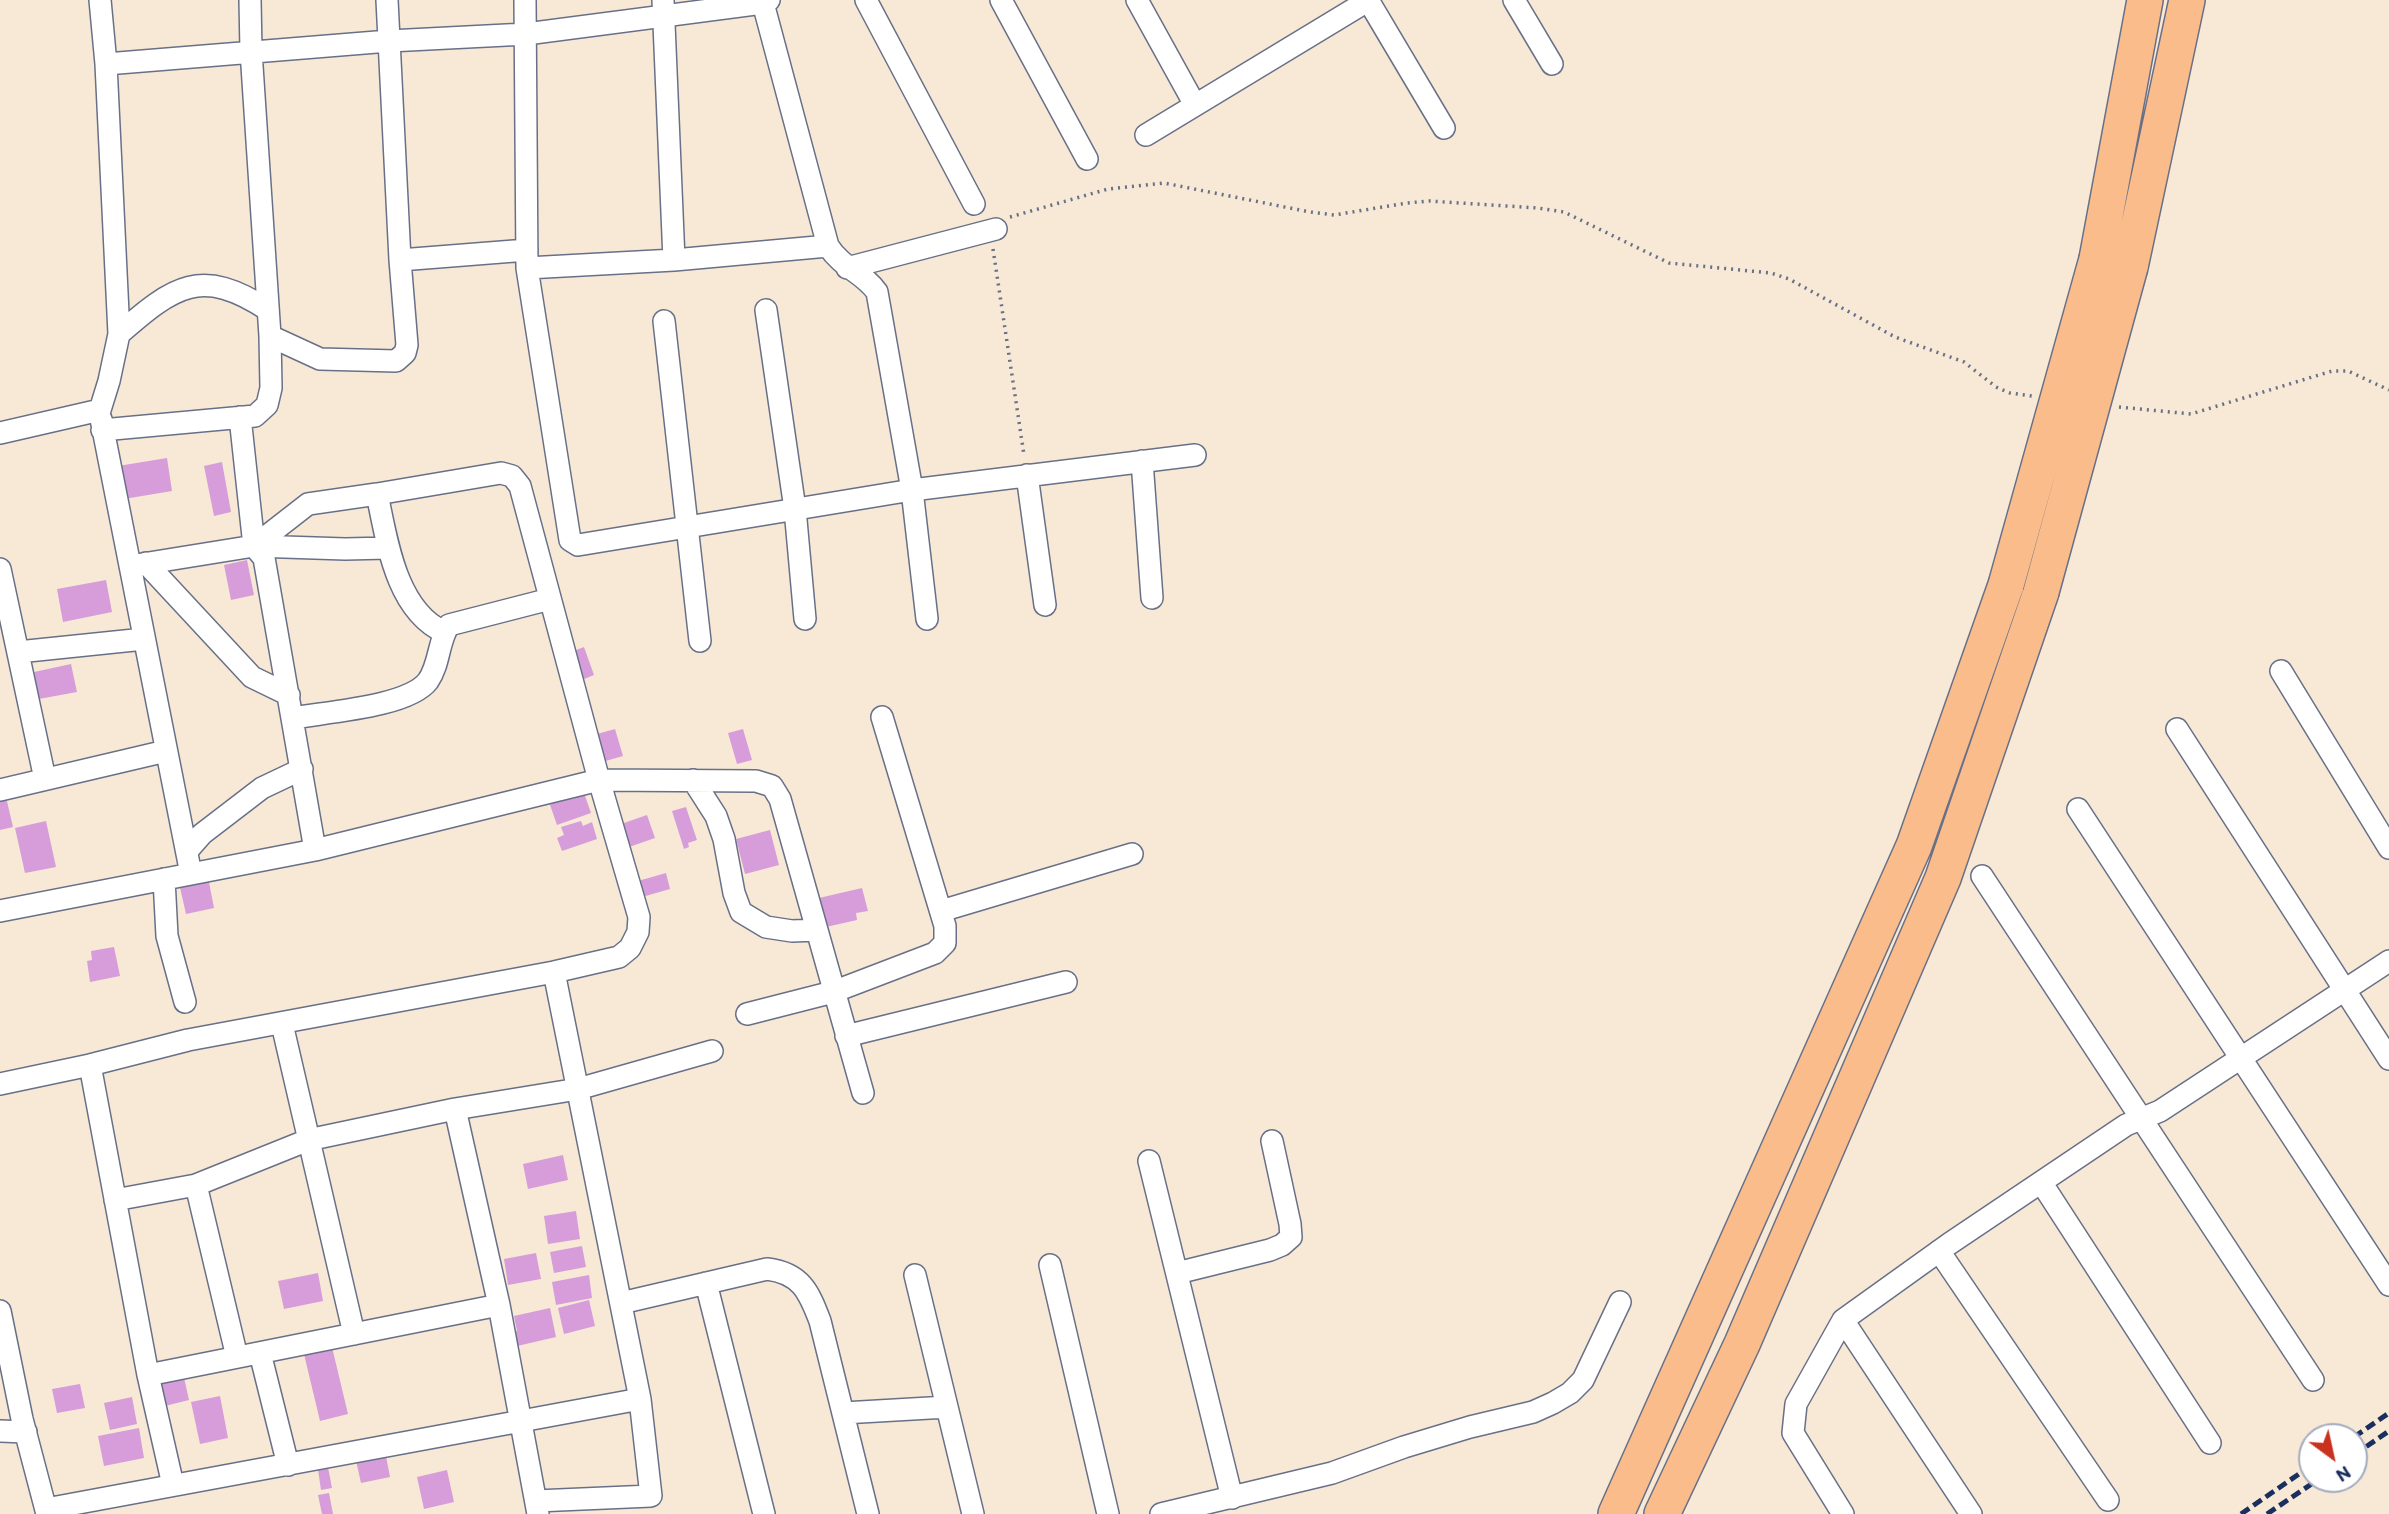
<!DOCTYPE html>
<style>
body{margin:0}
#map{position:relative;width:2389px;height:1514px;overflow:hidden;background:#f7e9d5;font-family:Itim,sans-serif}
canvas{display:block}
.north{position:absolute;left:2298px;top:1423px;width:70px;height:70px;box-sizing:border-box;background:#fff;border:2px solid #a4acbf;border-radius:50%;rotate:147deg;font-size:19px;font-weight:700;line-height:28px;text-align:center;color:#1b2f5e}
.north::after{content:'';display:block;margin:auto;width:24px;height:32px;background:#c8321e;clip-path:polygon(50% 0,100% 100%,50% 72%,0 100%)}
</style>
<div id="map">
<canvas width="2389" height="1514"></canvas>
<div class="north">N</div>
</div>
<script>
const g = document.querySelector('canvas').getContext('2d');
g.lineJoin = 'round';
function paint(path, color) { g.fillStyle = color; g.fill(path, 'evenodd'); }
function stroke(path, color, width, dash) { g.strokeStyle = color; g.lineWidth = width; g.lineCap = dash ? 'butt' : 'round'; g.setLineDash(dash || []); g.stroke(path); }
paint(new Path2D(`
 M167 458 172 491 124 499 118 466Z
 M222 462 231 512 214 516 204 466Z
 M247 560 254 595 231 600 224 565Z
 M106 580 112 612 63 622 57 589Z
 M584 647 594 675 577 682 566 654Z
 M71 664 77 692 39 699 34 672Z
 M615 729 623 756 602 762 597 734Z
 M743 729 752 760 737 764 728 733Z
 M582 787 591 813 557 825 548 799Z
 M6 797 13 827 0 830V798Z
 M686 807 697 840 688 843 689 847 684 849 672 811Z
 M647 815 655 838 629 847 621 824Z
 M46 821 56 867 25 873 15 828Z
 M581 821 583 826 592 822 597 839 562 851 557 838 564 835 561 827Z
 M770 830 779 865 745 874 736 839Z
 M666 873 670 889 642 897 638 881Z
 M208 877 214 908 186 914 179 883Z
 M862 888 868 911 856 913 857 920 826 927 819 898Z
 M114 947 120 976 90 982 87 961 92 960 91 951Z
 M563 1155 568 1180 528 1189 523 1164Z
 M576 1211 580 1239 548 1244 544 1216Z
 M582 1246 586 1267 554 1273 550 1252Z
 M536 1253 541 1279 508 1285 504 1259Z
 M318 1273 323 1301 284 1309 278 1281Z
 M589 1275 592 1298 556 1305 552 1282Z
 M589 1300 595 1326 564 1334 558 1308Z
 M550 1308 556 1337 513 1347 510 1332 517 1331 514 1316Z
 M331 1343 348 1414 320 1421 303 1350Z
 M183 1373 189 1400 161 1407 154 1379Z
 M80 1384 85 1408 57 1413 52 1389Z
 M220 1396 228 1438 200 1444 191 1402Z
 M132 1397 137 1424 110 1430 104 1403Z
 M139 1428 144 1458 104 1466 98 1436Z
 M385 1451 390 1477 361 1483 355 1456Z
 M327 1462 332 1488 321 1490 317 1463Z
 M447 1470 454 1502 424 1509 417 1477Z
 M329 1493 333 1514H322L318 1495Z`), '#d69dda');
const minor = new Path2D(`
 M525 0 527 268 570 540 578 545 912 490 1195 455
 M663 0 674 260
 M866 0 974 204
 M1001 0 1087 159
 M1137 0 1195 105
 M1368 0 1444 128
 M1514 0 1552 64
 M763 3 828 246C843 269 863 272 877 292L912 490 927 619
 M106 64 389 41 526 34 763 3 769 0
 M1146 135 1369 0
 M400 260 527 250
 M527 268 674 260 828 246
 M847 268 996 229
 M766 310 795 509 805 619
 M664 321 700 641
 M119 334C174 286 201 266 268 310
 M270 336 320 359 396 361 405 353 407 345 400 260 387 0
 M240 417 254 546
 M101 419 191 874
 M102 430 255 416 267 405 271 388 270 336 251 51 250 0
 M0 433 100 410 109 381 119 334 106 64 100 0
 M1142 461 1152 598
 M1027 475 1045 605
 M377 494C387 541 396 610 444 632
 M254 546 345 549 388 548
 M146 563 252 677 289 695
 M130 566 254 546 264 558 315 850
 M0 569 45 779
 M18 652 144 639
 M2281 671 2389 848
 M293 718C326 712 408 707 428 681 440 664 438 641 449 625L550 599
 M2177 729 2389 1059
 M693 780 716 816 724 839 734 893 741 912 766 927 792 931 816 930
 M0 790 166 751
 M2078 809 2389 1285
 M187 851 202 834 262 788 302 769
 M1982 876 2313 1380
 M164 879 167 936 185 1002
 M0 911 315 850 599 780 756 781 772 786 780 799 863 1093
 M941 911 1132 854
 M747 1014 833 992 935 953 945 943V926L882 717
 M282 1024 354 1334
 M846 1036 1066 982
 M90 1065 148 1375 173 1485
 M0 1084 90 1065 188 1040 554 972 619 957 630 948 638 932 639 917 599 780 520 486 512 476 501 473 377 494 308 504 254 546
 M455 1109 499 1305 538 1514
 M1149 1161 1232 1498
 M2041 1182 2210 1443
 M196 1185 237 1357
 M115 1200 196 1185 308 1140 455 1109 578 1089 712 1051
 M1939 1251 2108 1500
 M1050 1265 1108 1514
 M1177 1273 1270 1250 1282 1245 1291 1237 1290 1224 1272 1141
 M915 1275 973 1514
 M706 1283 764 1514
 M621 1303 767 1269C801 1273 809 1292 820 1321L868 1514
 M0 1311 22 1419 47 1514
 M1843 1320 1971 1514
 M260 1353 288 1465
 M148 1375 499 1305
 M843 1413 947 1407
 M0 1431 26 1432
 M536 1501 651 1496 640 1399 554 972
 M46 1509 640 1399
 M1161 1514 1332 1473 1404 1447 1470 1427 1533 1412 1553 1403 1570 1393 1583 1380 1620 1302
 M1843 1514 1793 1433 1796 1404 1843 1320 1949 1244 2126 1125 2160 1111 2389 961`);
const trunk = new Path2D(`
 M2097 259 2145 0
 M2130 267 2187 0
 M1616 1514 1914 846 2006 585
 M1662 1514 1742 1344 1943 878 2041 592`);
stroke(minor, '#687088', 24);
stroke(trunk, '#687088', 38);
stroke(new Path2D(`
 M1010 217 1108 189 1164 183 1310 212 1334 215 1407 203 1429 201 1538 208 1564 212 1669 263 1771 273 1789 279 1895 337 1964 362 1996 387 2010 393 2032 396
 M993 249 1024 455
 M2119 407 2191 414 2332 371H2348L2389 390`), '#687088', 3.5, [2, 5]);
stroke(minor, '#fff', 21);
stroke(trunk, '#fabc8b', 35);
stroke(new Path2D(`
 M2354 1437 2389 1413
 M2354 1455 2389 1431
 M2241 1514 2312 1465
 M2267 1514 2319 1479`), '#1b2f5e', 5, [10, 5]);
const trunkBridge = new Path2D(`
 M2006 585 2097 259
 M2041 592 2130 267`);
stroke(trunkBridge, '#687088', 38, []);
stroke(trunkBridge, '#fabc8b', 35);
</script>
